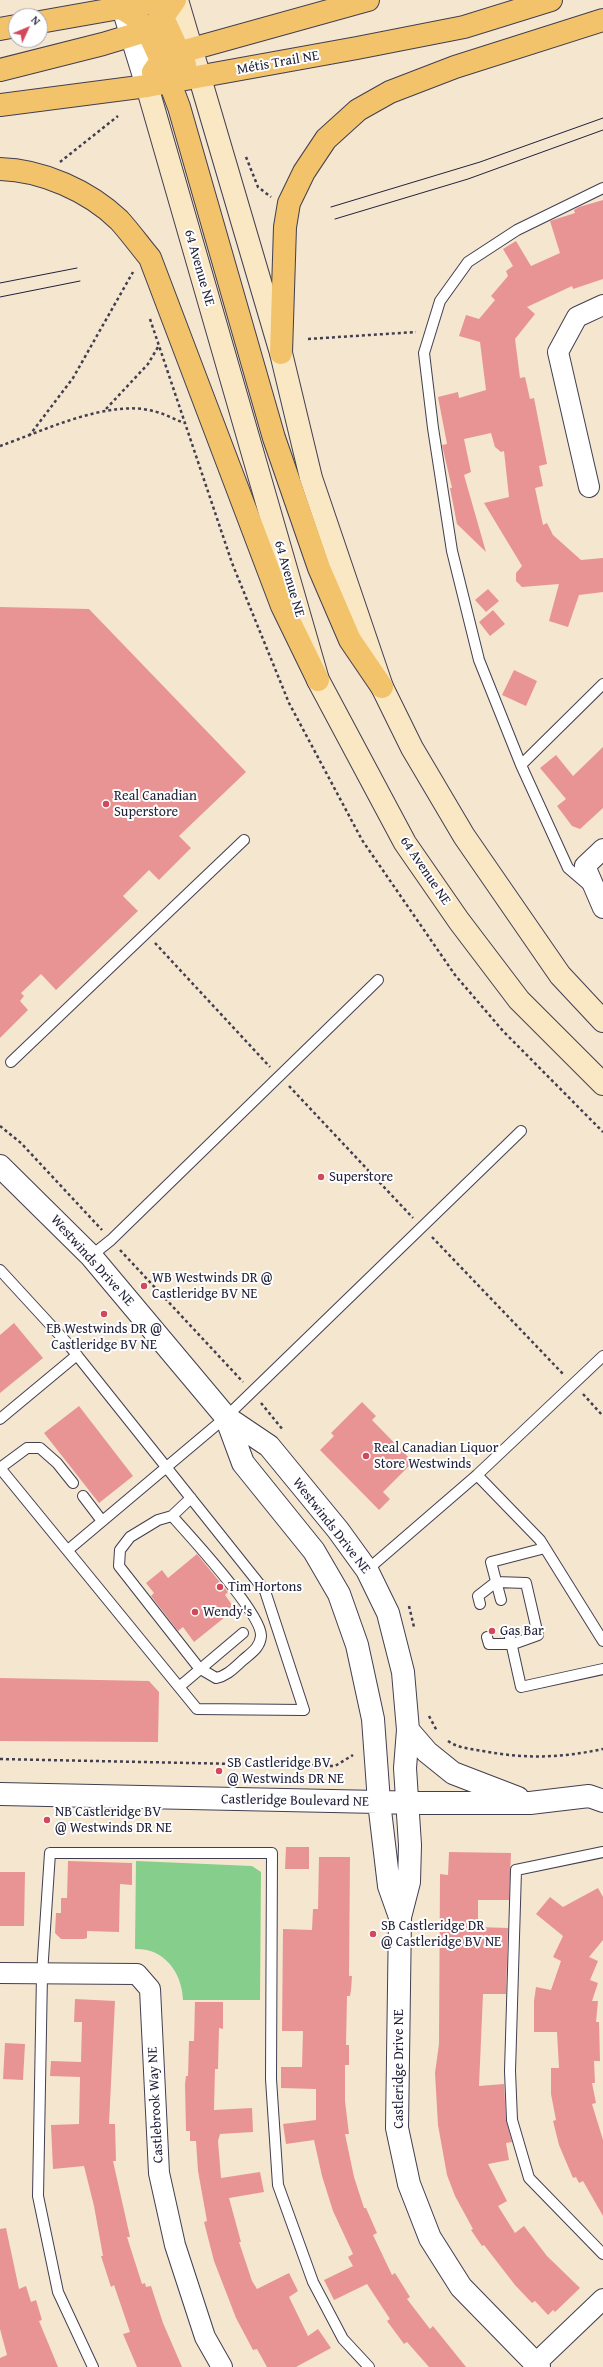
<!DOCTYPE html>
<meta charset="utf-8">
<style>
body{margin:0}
#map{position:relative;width:603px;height:2367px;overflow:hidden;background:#f5e6cf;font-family:"Gentium Book Plus",serif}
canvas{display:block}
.north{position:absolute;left:8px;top:8px;width:40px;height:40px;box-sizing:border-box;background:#fff;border:1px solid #a7a7b1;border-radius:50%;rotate:46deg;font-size:11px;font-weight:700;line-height:16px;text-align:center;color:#22223b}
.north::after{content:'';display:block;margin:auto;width:14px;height:18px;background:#d1495b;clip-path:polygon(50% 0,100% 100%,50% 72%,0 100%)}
</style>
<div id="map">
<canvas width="603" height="2367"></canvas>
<div class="north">N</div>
</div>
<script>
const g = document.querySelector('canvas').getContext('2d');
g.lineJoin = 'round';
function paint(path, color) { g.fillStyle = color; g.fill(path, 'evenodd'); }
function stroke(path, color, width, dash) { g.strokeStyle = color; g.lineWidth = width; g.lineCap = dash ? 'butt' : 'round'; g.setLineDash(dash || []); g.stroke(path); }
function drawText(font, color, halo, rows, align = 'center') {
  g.font = font + ' "Gentium Book Plus",serif'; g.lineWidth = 4; g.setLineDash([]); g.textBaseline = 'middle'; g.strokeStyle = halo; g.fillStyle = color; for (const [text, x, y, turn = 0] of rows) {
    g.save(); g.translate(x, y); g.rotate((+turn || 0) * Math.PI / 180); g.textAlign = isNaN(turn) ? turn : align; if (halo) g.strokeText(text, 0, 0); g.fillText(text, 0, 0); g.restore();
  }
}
paint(new Path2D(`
 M136 1861 252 1866 261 1872 260 2000H183C182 1972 164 1948 135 1949Z`), '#85ce8b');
paint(new Path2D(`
 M603 200V279L573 289 572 286 527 307 535 314 515 339 520 378 525 377 530 399 534 398 547 464 539 466 543 486 535 488 543 525 547 523 553 535 581 560 603 558V592L579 595 568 627 549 621 559 584 522 587 516 581V573L522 566 484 503 509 497 504 451 501 452 495 447 491 433 464 439 471 472 464 475 486 552 457 524 450 488H452L442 445 447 444 438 397 458 392 459 398 486 390 480 342 459 336 466 315 479 319 495 300 491 296 508 276 506 271 513 266 503 249 516 241 531 266 560 253 550 221 575 213 574 210 579 207Z
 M488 589 499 601 486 612 475 600Z
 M0 607 89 609 246 772 179 836 191 848 159 880 149 870 123 896 138 911 56 990 41 974 21 993 24 996 20 1001 28 1010 0 1038Z
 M493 610 505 624 490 636 479 622Z
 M514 670 537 681 526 706 502 695Z
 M603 747V808L580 829 572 826 557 806 566 799 540 768 556 755 573 776Z
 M14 1323 43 1358 0 1393V1335Z
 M362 1402 376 1416 372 1420 413 1462 383 1492 390 1499 379 1510 320 1450 334 1436 331 1433Z
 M79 1406 133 1476 99 1503 44 1433Z
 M197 1554 228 1592 225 1595 235 1609 194 1642 183 1627 178 1631 151 1596 154 1593 146 1583 162 1570 168 1578Z
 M0 1678 149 1681 159 1692 158 1742 0 1741Z
 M286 1847H309V1869H285Z
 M449 1852 511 1853 509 1900H478V1927L508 1928 506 1994H483L479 2086 504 2084 506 2120 512 2142 506 2143 509 2160 488 2164 507 2201 498 2206 515 2233 524 2226 547 2256 580 2288 555 2312 553 2310 548 2315 535 2301 532 2303 515 2285 484 2245 482 2246 471 2230 473 2229 455 2196 447 2175 438 2125 435 2073 439 2044 440 1874 448 1875Z
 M319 1857H350L349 1976H352L351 1990 350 1996H347L346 2045H349V2065H345V2101L349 2134H345L354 2177 364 2208H366L377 2233 373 2235 392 2275 395 2273 410 2297 407 2299 430 2329 433 2326 466 2367H429L407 2342 404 2344 387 2321 390 2319 367 2284 334 2300 324 2280 353 2266 348 2257 353 2254 333 2211 322 2176 314 2140 286 2144 283 2124 316 2120V2089L281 2088V2067H302L303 2031H282L283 1929 312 1930 313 1909H318Z
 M68 1861 132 1863V1885L120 1884 119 1932 87 1931V1938L84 1939H61L55 1933 56 1913H61V1898H67Z
 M0 1872H25L24 1926H0Z
 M598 1888 603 1897V1940L589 1957 598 1961 590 1980 598 1983 592 2001H598L596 2022H599L600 2061H594L595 2083H592L596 2103 592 2104 603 2140V2216L583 2181 579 2183 576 2177 573 2178 559 2145 553 2121 556 2120 551 2094V2068H559L557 2032H534V2001L536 1987 551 1990 561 1961 553 1957 563 1936 536 1914 550 1897 563 1907Z
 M75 1999 115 2001 109 2124H115L116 2161H113L130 2237H127L142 2284 145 2283 146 2287 151 2286 163 2323 182 2367H137L123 2334 130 2332 114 2285 111 2287 101 2256H103L94 2206 84 2166 53 2169 51 2125 79 2124 80 2077 50 2076 51 2061 81 2062 82 2022H74Z
 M195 2002H223V2029L219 2028 218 2069H215L214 2110 252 2108 253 2132 220 2134 218 2141 221 2178 260 2172 264 2192 229 2198 241 2242H239L252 2281 257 2289 289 2273 298 2291 289 2297 308 2336 318 2329 331 2348 296 2367H267L257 2349 253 2350 236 2318 214 2261 204 2222 207 2221 198 2171 196 2141H190V2131H186L185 2084 186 2076H188L189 2041H194Z
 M5 2043 25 2044 23 2080 3 2079Z
 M6 2228 19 2289 26 2286 31 2302 36 2300 42 2320 39 2321 58 2367H0V2358L7 2355 0 2329V2229Z`), '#e99494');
const service = new Path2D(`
 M521 765 479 660 452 551 433 428 424 353 440 301 468 262 517 230 603 188
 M589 886 568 868 521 765 603 684
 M11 1062 244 840
 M91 1256 111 1240 378 980
 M0 1270 68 1344 265 1591 304 1710 197 1709 0 1468
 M0 1419 77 1355
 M0 1468 27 1448H40L57 1463 73 1483
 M477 1475 540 1540 603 1641
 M83 1496 102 1521
 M172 1516C189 1535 262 1614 261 1636 260 1648 251 1653 243 1660 234 1668 227 1676 216 1678L199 1668 119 1566 120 1550 130 1537 158 1520 172 1516 191 1498
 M68 1550 226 1417 521 1131
 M367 1570 477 1475 603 1356
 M501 1600 491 1562 545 1548
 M480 1604 478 1596 496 1582 526 1583 538 1635 513 1644H489L487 1637
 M509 1633 521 1687 603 1669
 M179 1687 243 1633
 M603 1852 516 1870 510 2071 512 2120 529 2178 603 2254
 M93 2367 58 2292 38 2196 42 1974 50 1853H272L271 2079 278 2185 313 2282 343 2339 369 2367`);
const minor = new Path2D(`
 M589 487 558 352 577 317 603 305
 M603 849 585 866 603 908
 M0 1973 137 1974 150 1989 159 2173 175 2245 205 2337 222 2367
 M536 2363 603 2299`);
const tertiary = new Path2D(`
 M126 18 147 86
 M0 1166 91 1256 226 1417 269 1446 338 1530 367 1570 388 1613 403 1672 408 1730 405 1768 410 1845 409 1882 400 1917 397 2128 409 2184 430 2238 461 2287 539 2367
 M226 1417 243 1463 314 1551 339 1594 357 1645 373 1719 379 1802 389 1886 400 1917
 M408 1730 427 1752 453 1773 518 1798
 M0 1794 426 1803H530L589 1796 603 1801`);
const secondary = new Path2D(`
 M177 0 281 353 311 478 382 687 412 748 464 836 560 975 603 1021
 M147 86 318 680 405 843 459 921 519 1000 603 1084`);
const primary = new Path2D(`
 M157 5 185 65
 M123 9C128 12 134 16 139 20 153 34 171 86 179 107L274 438 319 568 350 640 382 687
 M40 22 165 0
 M0 29 16 26
 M0 70 103 44 146 31 163 17 175 0
 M153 72 161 61 170 55 368 0
 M0 105 147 86 357 48 464 27 551 0
 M0 169C42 170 89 191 119 220 130 232 140 246 150 258L282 606 318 680
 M281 353 285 227 289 203 304 172 326 139 358 110 390 92 455 67 603 20`);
stroke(service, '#423f51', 12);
stroke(minor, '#423f51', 22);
stroke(tertiary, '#423f51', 24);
stroke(secondary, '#423f51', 24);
stroke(primary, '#423f51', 24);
stroke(new Path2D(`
 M246 157 258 187 271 197
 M60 162 118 116
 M150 319 232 563 289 703 362 840 455 975 503 1031 603 1132
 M308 339 416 332
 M106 409 148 364 158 347
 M29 436 73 378 133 272
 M0 446C43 431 108 399 153 411 163 413 174 419 184 423
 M155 943 270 1067
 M289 1086 413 1218
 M0 1126 21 1143 102 1230
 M432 1237 564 1375
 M120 1250 243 1382
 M583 1394 603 1416
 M261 1403 283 1430
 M409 1606 414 1627
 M429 1716 437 1731
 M448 1741C458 1748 471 1749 483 1751 525 1759 561 1758 603 1749
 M0 1759 335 1766 353 1755`), '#423f51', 2.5, [3, 3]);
stroke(service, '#fff', 10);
stroke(minor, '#fff', 20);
stroke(tertiary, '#fff', 22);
stroke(secondary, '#fae7c3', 22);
stroke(primary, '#f2c36a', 22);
stroke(new Path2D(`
 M331 207 480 162 603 118
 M335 219 468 179 603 130
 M0 283 77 268
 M0 297 80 281`), '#22223b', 1);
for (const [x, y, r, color] of [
 [106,804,4,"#d1495b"],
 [321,1177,4,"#d1495b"],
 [144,1286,4,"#d1495b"],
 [104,1314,4,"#d1495b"],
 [366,1456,4,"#d1495b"],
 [220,1587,4,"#d1495b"],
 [195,1612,4,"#d1495b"],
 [492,1631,4,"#d1495b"],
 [219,1771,4,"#d1495b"],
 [47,1820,4,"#d1495b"],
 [373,1934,4,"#d1495b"]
]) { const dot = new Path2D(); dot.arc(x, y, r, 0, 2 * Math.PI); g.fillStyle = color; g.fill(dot); stroke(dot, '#fff', 1.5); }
drawText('14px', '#22223b', '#fff', [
 ["Métis Trail NE",278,63,-10],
 ["64 Avenue NE",199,268,74],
 ["64 Avenue NE",289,579,74],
 ["64 Avenue NE",425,871,56],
 ["Westwinds Drive NE",92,1261,48],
 ["Westwinds Drive NE",331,1526,52],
 ["Castleridge Boulevard NE",295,1801,1],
 ["Castleridge Drive NE",399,2069,-90],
 ["Castlebrook Way NE",156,2105,-93]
]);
drawText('14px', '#22223b', '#fff', [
 ["Real Canadian",114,796],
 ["Superstore",114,812],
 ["Superstore",329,1177],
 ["WB Westwinds DR @",152,1278],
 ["Castleridge BV NE",152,1294],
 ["EB Westwinds DR @",104,1329,"center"],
 ["Castleridge BV NE",104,1345,"center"],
 ["Real Canadian Liquor",374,1448],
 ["Store Westwinds",374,1464],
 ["Tim Hortons",228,1587],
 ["Wendy's",203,1612],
 ["Gas Bar",500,1631],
 ["SB Castleridge BV",227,1763],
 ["@ Westwinds DR NE",227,1779],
 ["NB Castleridge BV",55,1812],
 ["@ Westwinds DR NE",55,1828],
 ["SB Castleridge DR",381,1926],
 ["@ Castleridge BV NE",381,1942]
], 'left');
</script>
